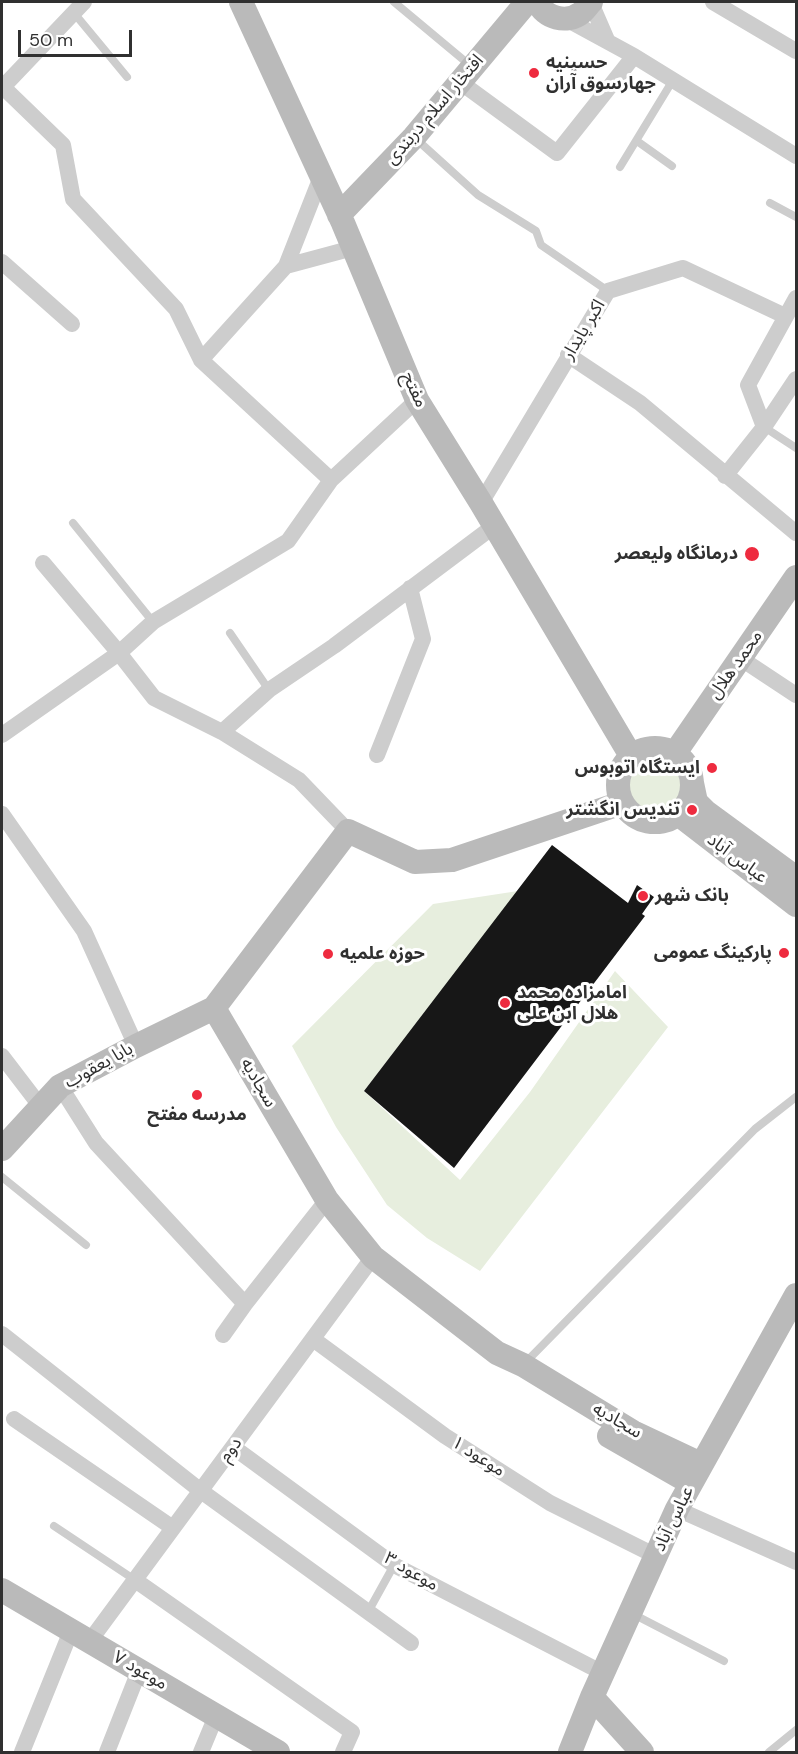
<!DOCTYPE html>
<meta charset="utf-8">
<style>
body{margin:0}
#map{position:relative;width:798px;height:1754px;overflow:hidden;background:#fff;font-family:"DM Sans",sans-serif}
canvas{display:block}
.frame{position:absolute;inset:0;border:3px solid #303030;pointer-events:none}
.scale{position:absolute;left:18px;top:30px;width:114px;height:27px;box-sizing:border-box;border:3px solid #303030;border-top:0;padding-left:8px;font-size:18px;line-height:21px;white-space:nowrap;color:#303030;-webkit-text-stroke:4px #fff;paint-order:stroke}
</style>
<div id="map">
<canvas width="798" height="1754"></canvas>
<div class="frame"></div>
<div class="scale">50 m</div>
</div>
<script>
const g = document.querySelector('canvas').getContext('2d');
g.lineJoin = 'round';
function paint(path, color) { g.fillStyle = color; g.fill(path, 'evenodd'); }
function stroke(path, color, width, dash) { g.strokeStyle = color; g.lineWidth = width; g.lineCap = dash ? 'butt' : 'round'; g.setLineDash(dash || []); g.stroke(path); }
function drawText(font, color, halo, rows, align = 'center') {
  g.font = font + ' "DM Sans","Noto Sans Arabic",sans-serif'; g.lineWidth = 6; g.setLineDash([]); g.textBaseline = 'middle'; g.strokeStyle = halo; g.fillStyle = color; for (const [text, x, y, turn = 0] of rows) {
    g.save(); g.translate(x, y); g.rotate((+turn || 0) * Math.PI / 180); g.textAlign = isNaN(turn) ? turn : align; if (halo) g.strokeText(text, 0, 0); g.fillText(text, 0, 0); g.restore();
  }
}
paint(new Path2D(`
 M623 784a31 31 0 1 1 62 0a31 31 0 1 1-62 0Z
 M518 891 364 1091 460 1180 530 1092 615 971 668 1027 480 1271 427 1238 387 1205 336 1127 292 1046 433 904Z`), '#e7eede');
paint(new Path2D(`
 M552 845 628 903 637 885 654 897 642 914 645 916 454 1168 364 1091Z`), '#171717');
stroke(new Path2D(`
 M394 2 472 67
 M74 13 127 77
 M415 138 478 195 536 231 541 245 608 291
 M637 141 672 166
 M620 167 673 80
 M770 203 796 217
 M764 427 796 448
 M73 523 153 622
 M230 633 269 690
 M2 1177 86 1245
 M525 1363 755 1129 796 1097
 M54 1526 135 1580
 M368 1612 394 1565
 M631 1613 724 1661
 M769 1752 796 1730`), '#cdcdcd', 8);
stroke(new Path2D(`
 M713 2 796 51
 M591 3 607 40
 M566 19 634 56 796 156
 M460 82 557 153 634 56
 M3 87 63 145 73 199 176 309 201 360 331 480
 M2 88 84 2
 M2 262 72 324
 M286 266 321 177
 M568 355 640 403 796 533
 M201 360 286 266 353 248
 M764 427 748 385 796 298
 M725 476 764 427 796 379
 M481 503 608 291 683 268 785 316
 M43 563 119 653 154 698 222 732 299 780 348 831
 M740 658 796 695
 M222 732 269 690 334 646 494 526
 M2 735 119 653 153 622 288 541 331 480 417 400
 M377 755 423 639 410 588
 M2 814 84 931 136 1046
 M2 1056 41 1107
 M60 1086 96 1143 245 1304
 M2 1334 201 1491 411 1643
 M223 1335 245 1304 327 1200
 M313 1339 445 1436 550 1503 656 1556
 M14 1419 173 1528
 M233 1447 394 1565 603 1673
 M677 1509 796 1562
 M135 1580 352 1732 343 1752
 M89 1642 373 1257
 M22 1752 71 1631
 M107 1752 139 1671
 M201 1752 216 1716`), '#cdcdcd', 16);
stroke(new Path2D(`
 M241 2 343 223 417 400 481 503 631 756
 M538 2C544 18 567 24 581 13 585 10 588 5 591 2
 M339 215 414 137 527 2
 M618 785a37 37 0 1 1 74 0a37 37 0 1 1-74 0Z
 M675 753 796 577
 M692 783 696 802 706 812 796 878
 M678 814 796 905
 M214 1008 327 1200 373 1257 497 1353 523 1365 633 1432 701 1464
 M2 1149 60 1086 136 1046 214 1008 348 831 415 862 452 860 622 803
 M609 1436 691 1483
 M2 1590 278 1752
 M592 1697 642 1752
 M570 1752 592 1697 677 1509 796 1295`), '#bababa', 24);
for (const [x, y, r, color] of [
 [534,73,6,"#ee2b3f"],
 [752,554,8,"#ee2b3f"],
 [712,768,6,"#ee2b3f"],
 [692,810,6,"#ee2b3f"],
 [643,896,6,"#ee2b3f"],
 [784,953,6,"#ee2b3f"],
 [328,954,6,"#ee2b3f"],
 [505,1003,6,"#ee2b3f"],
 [197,1095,6,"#ee2b3f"]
]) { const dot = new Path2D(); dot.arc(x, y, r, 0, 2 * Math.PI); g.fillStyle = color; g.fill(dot); stroke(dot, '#fff', 2); }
drawText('bold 18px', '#303030', '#fff', [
 ["حسینیه",546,63],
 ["جهارسوق آران",546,84],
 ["درمانگاه ولیعصر",738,554,"right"],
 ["ایستگاه اتوبوس",700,768,"right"],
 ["تندیس انگشتر",680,810,"right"],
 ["بانک شهر",655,896],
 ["پارکینگ عمومی",772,953,"right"],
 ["حوزه علمیه",340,954],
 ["امامزاده محمد",517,993],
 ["هلال ابن علی",517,1014],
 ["مدرسه مفتح",197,1115,"center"]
], 'left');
drawText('18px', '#303030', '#fff', [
 ["افتخار اسلام دربندی",435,110,-49],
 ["اکبر پایدار",584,330,-59],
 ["مفتح",414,390,65],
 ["محمد هلال",736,665,-55],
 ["عباس آباد",737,859,37],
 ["بابا یعقوب",99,1066,-29],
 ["سجادیه",258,1083,60],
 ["سجادیه",617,1421,30],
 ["دوم",231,1450,-54],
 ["موعود ۱",478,1457,32],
 ["عباس آباد",674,1519,-64],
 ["موعود ۳",411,1572,30],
 ["موعود ۷",140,1671,30]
]);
</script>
